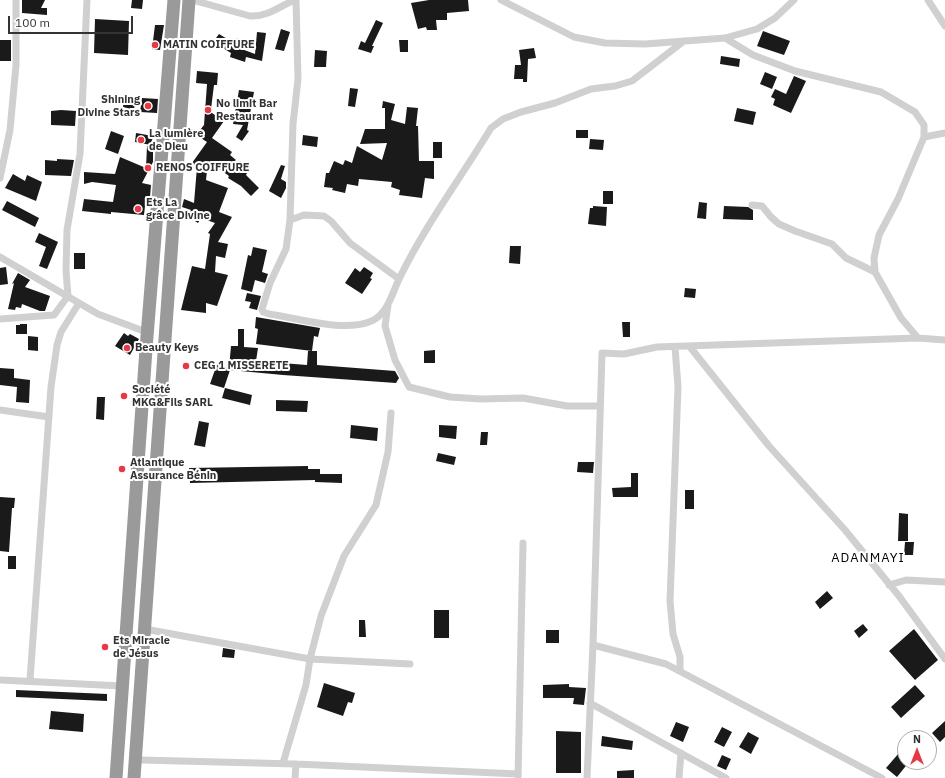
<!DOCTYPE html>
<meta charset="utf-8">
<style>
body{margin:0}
#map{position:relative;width:945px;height:778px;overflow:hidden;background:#fff;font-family:"IBM Plex Sans",sans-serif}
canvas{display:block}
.north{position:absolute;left:897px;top:730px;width:40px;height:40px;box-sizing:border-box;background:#fff;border:1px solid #adadad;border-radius:50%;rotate:0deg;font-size:11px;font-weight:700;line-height:16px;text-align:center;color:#333}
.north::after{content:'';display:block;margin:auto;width:14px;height:18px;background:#e63946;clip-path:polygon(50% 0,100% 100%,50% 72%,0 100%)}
.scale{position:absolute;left:8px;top:16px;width:125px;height:18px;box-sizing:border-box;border:2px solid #333;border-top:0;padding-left:5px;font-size:12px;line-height:14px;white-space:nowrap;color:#333;-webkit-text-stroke:3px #fff;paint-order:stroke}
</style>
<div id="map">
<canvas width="945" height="778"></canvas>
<div class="north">N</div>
<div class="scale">100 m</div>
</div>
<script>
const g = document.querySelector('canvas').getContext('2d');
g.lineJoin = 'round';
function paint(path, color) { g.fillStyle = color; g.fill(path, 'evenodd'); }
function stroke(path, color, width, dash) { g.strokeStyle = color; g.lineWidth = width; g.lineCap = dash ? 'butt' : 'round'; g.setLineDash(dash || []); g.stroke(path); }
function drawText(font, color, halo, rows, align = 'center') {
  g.font = font + ' "IBM Plex Sans",sans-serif'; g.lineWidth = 4; g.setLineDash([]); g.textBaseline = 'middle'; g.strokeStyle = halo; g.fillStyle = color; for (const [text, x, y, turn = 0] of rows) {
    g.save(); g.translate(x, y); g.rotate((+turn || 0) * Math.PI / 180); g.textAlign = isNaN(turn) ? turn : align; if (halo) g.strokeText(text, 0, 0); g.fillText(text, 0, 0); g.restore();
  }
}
paint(new Path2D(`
 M22 0H45L41 8H47V15L22 13Z
 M132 0H143L142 9 131 8Z
 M429 0H468L469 11 447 13V20H436L437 30H427L426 27 418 29 411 3Z
 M95 19 129 21 128 55 94 53Z
 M376 20 383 23 372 46H374L371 53 358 49 361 41 365 43Z
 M155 25H164L160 50 152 49Z
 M281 29 290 32 284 51 275 49Z
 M763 31 790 41 784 55 757 46Z
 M257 32 266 33 262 61 246 57 245 62 230 57 231 53 213 42 219 34 234 43 237 38 243 42 239 48 255 54Z
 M0 40H11V61H0Z
 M399 40H408V52H400Z
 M534 48 536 58 528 59 527 82H523V79H514L515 65H521L519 50Z
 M315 50 327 51 326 67H314Z
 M721 56 740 59 739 67 720 64Z
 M197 71 218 73 217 85H214L211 109H206L224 121 212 138 232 152 230 155 236 160 231 164 247 173 246 175 259 188 251 196 241 186 228 178 229 176 208 161 206 180 228 188 219 212 232 217 218 242 228 244 225 258 216 256 215 272 228 275 217 306 206 303V313L181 310 192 266 205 269 210 234 208 233 215 223 201 218 198 223 187 216 191 210 182 207 184 199 194 203 197 167 192 163 207 142 196 135 204 125 207 84 196 83Z
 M765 72 777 77 772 89 760 84Z
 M794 76 806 81 791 113 773 105 775 99 771 97 775 89 786 94Z
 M350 88 358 89 355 107 348 106Z
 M239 90 254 92 247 130 249 131 242 141 236 137 243 125 233 124Z
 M124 97 138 98 133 111 126 110 127 108 123 107Z
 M142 98 158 99 157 113 140 112Z
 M383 101 395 104 391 120 405 124 407 107 418 108 416 126H418L419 161H434V179L425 178 422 198 399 195 400 190 391 187 392 182 359 179 358 186 347 184 345 193 332 190 333 188 324 187 326 173H329L334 161 343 165 345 160 352 163 357 146 382 160 387 143 360 144 365 129H385V108H382Z
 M737 108 756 112 753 125 734 121Z
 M61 110 76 111 75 126 51 125V111Z
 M576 130H588V138H576Z
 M111 131 124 136 118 154 105 149Z
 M136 133 153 136 151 145 135 142Z
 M303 135 318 137 317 147 302 145Z
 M590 139 604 140 603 150 589 149Z
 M433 142H442V158H433Z
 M147 146H153V162L142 183 151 185 150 197H146L144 215 111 212V214L82 211 84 199 113 202 116 185 92 182 84 184V172L115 174 120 157 146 168Z
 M57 159 74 160 71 176 45 175V160L57 161Z
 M281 165 285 166 281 179 286 182V188L281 198 269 191Z
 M13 174 25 181 27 175 42 182 36 201 5 188Z
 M603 191H613V204H603Z
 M7 201 39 218 35 227 2 210Z
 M699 202 707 203 706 219 697 218Z
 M593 206 607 207 606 226 588 224 590 208H593Z
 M724 206 748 207 753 210V220L723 219Z
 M39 233 58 242 47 269 39 266 46 247 35 242Z
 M510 246H521L520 264 509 263Z
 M253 247 267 250 262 272 268 274 265 283 255 280 252 292 241 289 248 255 251 256Z
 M74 253H85V269H74Z
 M6 267 8 284 0 285V268Z
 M364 267 373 273 370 278 372 279 362 294 345 283 355 268 360 272Z
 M18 273 30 280 25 287 50 296 45 311H40L22 304 21 308 16 307 15 310 8 309 14 283 12 284Z
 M685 288 696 289 695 298 684 297Z
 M247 293 261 296 257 310 249 308 251 302 245 301Z
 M256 317 320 328 318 337 314 336 312 351 256 344 258 329 255 328Z
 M622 322H630V337H623Z
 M20 324H27V334H16V325H20Z
 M238 329H244V347L258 348 256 361 307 365 308 351H317V365L395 371 399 378 396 383 283 375 230 370 224 388 210 384 217 364 229 368 231 346H238Z
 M124 333 128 336 130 334 139 339 130 355 115 346Z
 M28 336 38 337V351L28 350Z
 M435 350V363H424V351Z
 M0 368 14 369V378L30 380 29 403 16 402 17 387 0 385Z
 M225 388 252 395 250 405 222 398Z
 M97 397H105L104 420 96 419Z
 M276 400 308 401 307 412 276 411Z
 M199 421 209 423 205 447 194 445Z
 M351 425 378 428 377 441 350 438Z
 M439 425 457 426 456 439 439 437Z
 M481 432H488L487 445H480Z
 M438 453 456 457 454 465 436 461Z
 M578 462H594L593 473 577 472Z
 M308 466V469H320V474H342V483L315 482V480L190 483 189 468Z
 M631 473H638V497H613L612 488 631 487Z
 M685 490H694V509H685Z
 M0 497 15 498 14 508H12L9 552 0 551Z
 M899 513 908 514V541H898Z
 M905 542H914L913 555H904Z
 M8 556H16V569H8Z
 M827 591 833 598 820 609 815 602Z
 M434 610H449V638H434Z
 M359 620H365L366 637H359Z
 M863 624 868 630 859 638 854 631Z
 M914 629 938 660 915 680 889 651Z
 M546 630H559V643H546Z
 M223 648 235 650 234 658 222 657Z
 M324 683 355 693 352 703 348 702 343 716 317 707Z
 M569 684V687L586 688 584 705 573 704 574 698H543V685Z
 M915 685 925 696 901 718 891 707Z
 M16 690 107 694V701L16 697Z
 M51 711 84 714 83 732 49 729Z
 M945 721V737L940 742 932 733Z
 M676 722 689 727 683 742 670 736Z
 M722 727 732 732 724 747 714 742Z
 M556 731 581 732V773H556Z
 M748 732 759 738 751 754 739 747Z
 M602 736 633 741 632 750 601 746Z
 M899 753 905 758V762H909L897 777 886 768Z
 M722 755 731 759 726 770 717 766Z
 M634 770V778H617V771Z`), '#1a1a1a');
stroke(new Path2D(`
 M192 0 250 16C267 17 279 7 294 0
 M296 0 298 79 293 124 290 220 286 249 270 283 262 309 263 312 269 314C297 318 342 332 369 322 387 316 392 294 399 279 426 224 460 179 491 128L503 119 521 112 555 103 591 89 615 86 632 81 684 41
 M501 0 574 37 605 43 645 44 725 38 757 29 775 18 794 0
 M928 0 945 26
 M725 38 753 55 795 71 881 92 915 112 924 125V137L898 199 879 235 874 258 875 272 901 318 918 338
 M924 137 945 133
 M0 178 10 130 16 65V0
 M752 205 762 206 771 217 779 224 795 231 832 244 846 258 875 272
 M290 220 304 215 324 216 331 221 350 243 399 279
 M0 257 98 314 149 333
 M388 305 385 326 395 360 409 387 450 397 481 399 523 398 567 406H600
 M0 319 54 315 68 296 66 271 67 230 80 154 87 0
 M675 347 678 387 670 601 673 634 680 657V671
 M690 347 769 446 845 530 899 596 945 659
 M0 410 49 417
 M889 585 906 580 945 582
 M150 630 310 659 410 664
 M593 645 666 664 882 778
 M0 680 122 686
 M30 680 51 387 57 345 61 332 79 303
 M590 703 726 778
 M141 760 296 764 518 774
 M283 763 306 685 310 659 321 616 344 556 376 505 388 452 391 413
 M295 778 296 764
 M518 778 523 543
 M587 778 593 645 602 353 624 354 657 347 918 338 945 340
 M679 778 681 753`), '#d0d0d0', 7);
stroke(new Path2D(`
 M116 778 146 349 174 0
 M134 778 189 0`), '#9a9a9a', 13);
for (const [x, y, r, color] of [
 [155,45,4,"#e63946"],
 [148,106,4,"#e63946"],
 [208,110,4,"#e63946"],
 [141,140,4,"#e63946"],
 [148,168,4,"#e63946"],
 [138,209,4,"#e63946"],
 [127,348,4,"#e63946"],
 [186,366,4,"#e63946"],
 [124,396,4,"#e63946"],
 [122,469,4,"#e63946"],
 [105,647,4,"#e63946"]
]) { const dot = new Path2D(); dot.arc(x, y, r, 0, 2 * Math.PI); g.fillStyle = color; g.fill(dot); stroke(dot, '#fff', 1.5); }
drawText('bold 11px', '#333', '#fff', [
 ["MATIN COIFFURE",163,45],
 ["Shining",140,100,"right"],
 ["Divine Stars",140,113,"right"],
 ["No limit Bar",216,104],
 ["Restaurant",216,117],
 ["La lumière",149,134],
 ["de Dieu",149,147],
 ["RENOS COIFFURE",156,168],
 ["Ets La",146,203],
 ["grâce Divine",146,216],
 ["Beauty Keys",135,348],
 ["CEG 1 MISSERETE",194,366],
 ["Société",132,390],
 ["MKG&Fils SARL",132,403],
 ["Atlantique",130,463],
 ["Assurance Bénin",130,476],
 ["Ets Miracle",113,641],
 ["de Jésus",113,654]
], 'left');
g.letterSpacing = '1px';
drawText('13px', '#000', '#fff', [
 ["ADANMAYI",868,558]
]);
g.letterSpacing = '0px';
</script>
